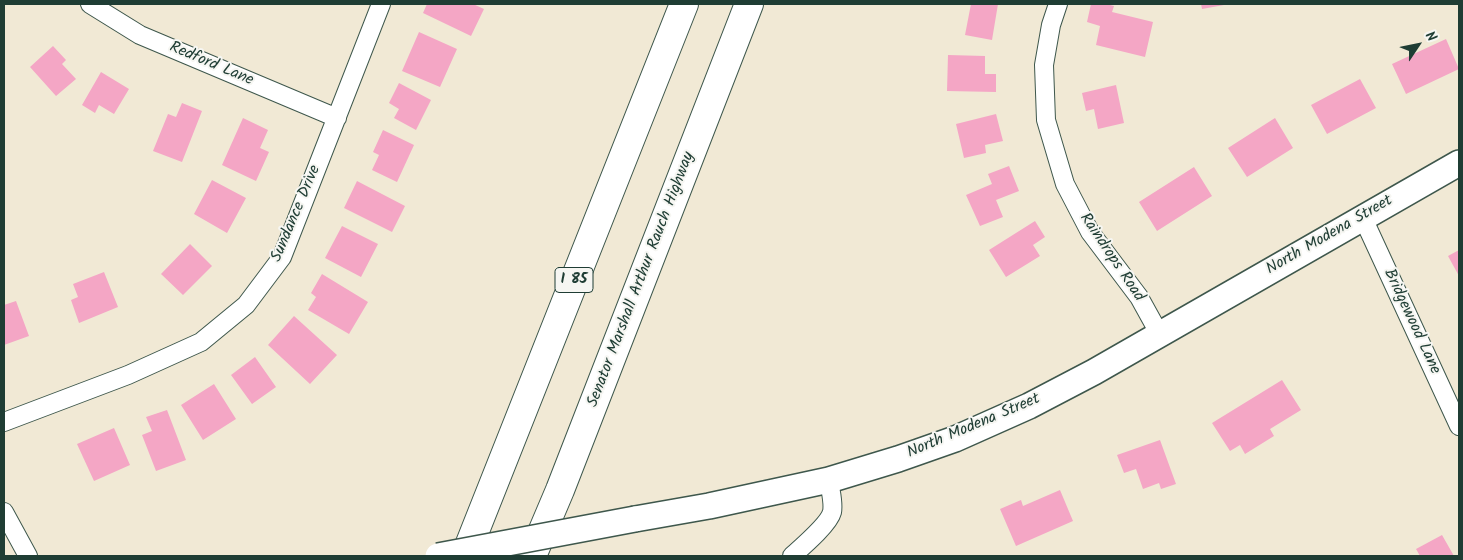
<!DOCTYPE html>
<style>
body{margin:0}
#map{position:relative;width:1463px;height:560px;overflow:hidden;background:#f1e9d5;font-family:Kalam,sans-serif}
canvas{display:block}
.frame{position:absolute;inset:0;border:5px solid #1f3d34;pointer-events:none}
.north{position:absolute;left:1393px;top:20px;width:50px;height:50px;-webkit-text-stroke:4px #f6f6f2;paint-order:stroke;rotate:56deg;font-size:14px;font-weight:700;line-height:20px;text-align:center;color:#1f3d34}
.north::after{content:'';display:block;margin:auto;width:18px;height:22px;background:#1f3d34;clip-path:polygon(50% 0,100% 100%,50% 72%,0 100%)}
</style>
<div id="map">
<canvas width="1463" height="560"></canvas>
<div class="frame"></div>
<div class="north">N</div>
</div>
<script>
const g = document.querySelector('canvas').getContext('2d');
g.lineJoin = 'round';
function paint(path, color) { g.fillStyle = color; g.fill(path, 'evenodd'); }
function stroke(path, color, width, dash) { g.strokeStyle = color; g.lineWidth = width; g.lineCap = dash ? 'butt' : 'round'; g.setLineDash(dash || []); g.stroke(path); }
function drawText(font, color, halo, rows, align = 'center') {
  g.font = font + ' Kalam,sans-serif'; g.lineWidth = 4; g.setLineDash([]); g.textBaseline = 'middle'; g.strokeStyle = halo; g.fillStyle = color; for (const [text, x, y, turn = 0] of rows) {
    g.save(); g.translate(x, y); g.rotate((+turn || 0) * Math.PI / 180); g.textAlign = isNaN(turn) ? turn : align; if (halo) g.strokeText(text, 0, 0); g.fillText(text, 0, 0); g.restore();
  }
}
paint(new Path2D(`
 M427 4H473L484 9 471 36 423 13Z
 M971 4H998L992 40 965 35Z
 M1091 4H1106L1114 6 1112 12 1153 22 1145 57 1096 45 1100 26 1087 22Z
 M1201 4H1224V5L1202 9Z
 M419 32 457 49 440 87 402 71Z
 M1446 39 1459 69 1406 94 1392 64Z
 M53 46 66 60 62 64 76 79 56 96 30 67Z
 M948 55 985 56V74H996V92L947 91Z
 M101 72 129 89 114 114 99 105 95 113 82 105Z
 M1360 79 1376 108 1327 134 1311 105Z
 M399 83 431 100 416 130 394 118 399 109 389 103Z
 M1116 85 1124 123 1098 129 1094 109 1086 111 1082 93Z
 M182 103 202 111 182 162 153 151 168 114 176 117Z
 M996 114 1003 141 985 145 986 153 964 158 956 124Z
 M243 118 268 130 260 148 269 152 256 181 222 165Z
 M1275 118 1293 148 1247 177 1228 148Z
 M383 130 414 145 397 182 372 170 379 155 373 152Z
 M1009 166 1019 191 996 200 1003 217 980 226 966 195 992 184 988 174Z
 M1194 167 1212 196 1157 231 1139 202Z
 M212 180 246 198 227 233 194 214Z
 M357 181 405 206 392 232 344 208Z
 M1035 221 1045 237 1033 245 1040 256 1006 277 989 250Z
 M342 226 378 244 361 277 325 258Z
 M190 244 212 266 183 295 161 274Z
 M1459 250V276L1448 256Z
 M104 272 118 307 79 323 71 300 78 297 73 284Z
 M322 274 368 302 349 334 308 310 316 297 311 293Z
 M16 301 29 336 4 345V305Z
 M294 316 337 355 310 384 268 345Z
 M255 357 276 387 252 404 231 375Z
 M1282 380 1301 410 1270 429 1274 436 1245 454 1240 445 1230 451 1212 423Z
 M214 384 236 419 203 440 181 405Z
 M167 410 186 460 156 471 142 435 152 431 146 417Z
 M114 428 130 465 94 481 77 444Z
 M1160 440 1176 484 1161 489 1159 483 1143 489 1136 469 1124 473 1117 455Z
 M1060 490 1073 521 1016 546 1000 509 1021 500 1023 506Z
 M1442 535 1454 556H1420L1416 549Z`), '#f4a6c5');
const street = new Path2D(`
 M90 4 140 35 337 118
 M1058 4 1051 25 1044 65 1046 120 1065 184 1090 232 1139 297 1160 335
 M1363 218 1459 426
 M4 422 128 375 201 342 246 305 282 257 381 4
 M4 512 28 556
 M792 556C802 547 829 524 832 512 834 502 830 490 829 480`);
const secondary = new Path2D(`
 M635 519 709 506 829 480 898 459 955 439 1029 406 1094 372 1459 163`);
const highway = new Path2D(`
 M465 556 684 4
 M532 556 560 490 749 4`);
stroke(street, '#3e574c', 20);
stroke(secondary, '#3e574c', 28);
stroke(highway, '#3e574c', 30);
stroke(street, '#fff', 18);
stroke(secondary, '#fff', 25);
stroke(highway, '#fff', 28);
const secondaryBridge = new Path2D(`
 M438 556 635 519`);
stroke(secondaryBridge, '#3e574c', 28, []);
stroke(secondaryBridge, '#fff', 25);
for (const [x, y, w] of [
 [574,280,38]
]) { const box = new Path2D(); box.roundRect(x - w / 2, y - 12.5, w, 25, 4); g.fillStyle = '#f6f6f2'; g.fill(box); stroke(box, '#1f3d34', 1); }
drawText('bold 15px', '#1f3d34', null, [
 ["I 85",574,280]
]);
drawText('16px', '#1f3d34', '#f6f6f2', [
 ["Redford Lane",211,65,23],
 ["Sundance Drive",297,214,-67],
 ["North Modena Street",1330,236,-30],
 ["Raindrops Road",1111,258,56],
 ["Senator Marshall Arthur Rauch Highway",642,280,-69],
 ["Bridgewood Lane",1411,322,65],
 ["North Modena Street",974,427,-23]
]);
</script>
